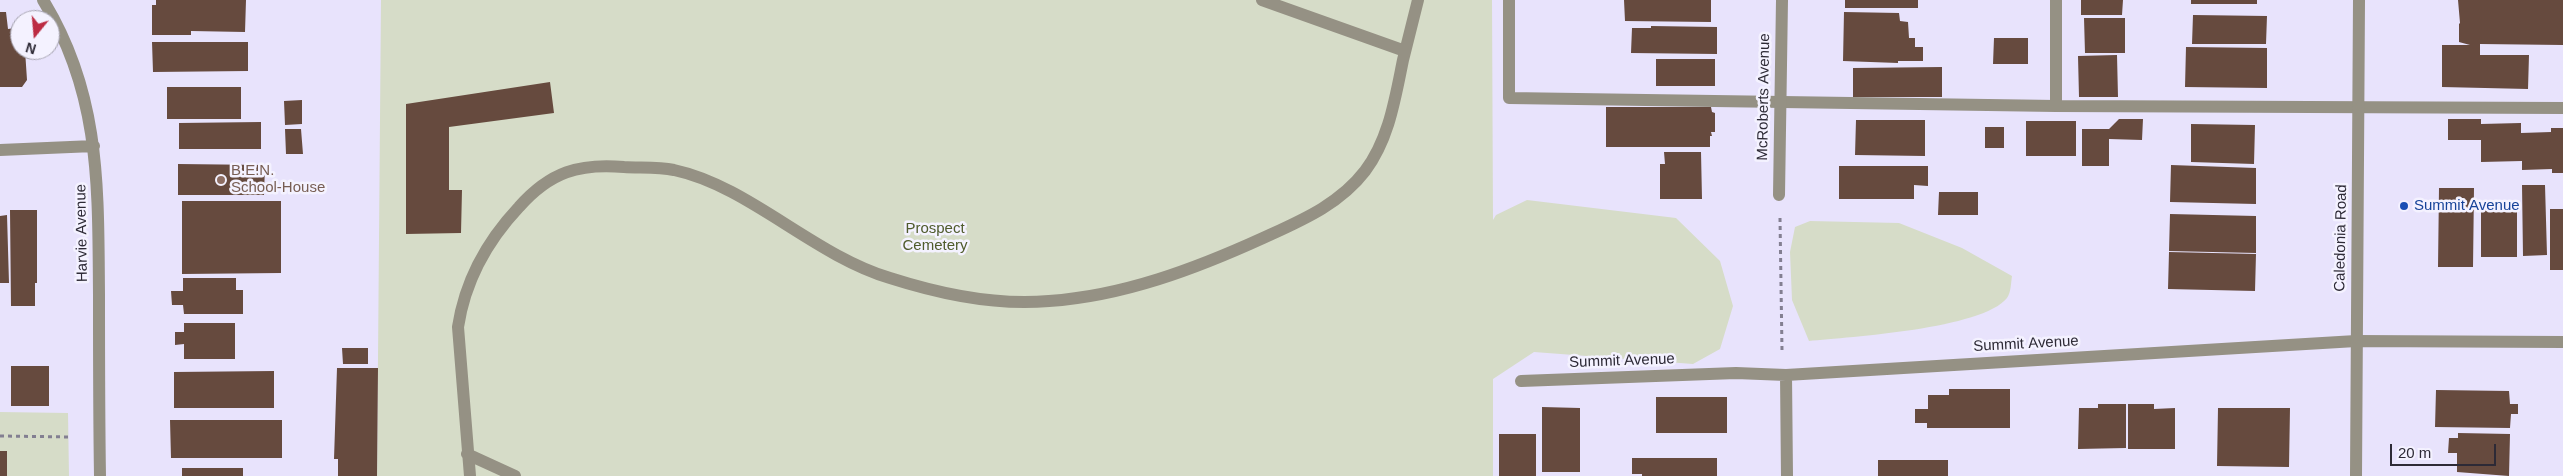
<!DOCTYPE html>
<style>
body{margin:0}
#map{position:relative;width:2563px;height:476px;overflow:hidden;background:#e8e3fc;font-family:Helvetica,sans-serif}
canvas{display:block}
.north{position:absolute;left:10px;top:10px;width:50px;height:50px;box-sizing:border-box;background:#f4f2ff;border:1px solid #a4a2af;border-radius:50%;rotate:197deg;font-size:14px;font-weight:700;line-height:20px;text-align:center;color:#2d2a36}
.north::after{content:'';display:block;margin:auto;width:18px;height:22px;background:#bc2b43;clip-path:polygon(50% 0,100% 100%,50% 72%,0 100%)}
.scale{position:absolute;left:2390px;top:444px;width:106px;height:22px;box-sizing:border-box;border:2px solid #2d2a36;border-top:0;padding-left:6px;font-size:15px;line-height:18px;white-space:nowrap;color:#2d2a36;-webkit-text-stroke:4px #f4f2ff;paint-order:stroke}
</style>
<div id="map">
<canvas width="2563" height="476"></canvas>
<div class="north">N</div>
<div class="scale">20 m</div>
</div>
<script>
const g = document.querySelector('canvas').getContext('2d');
g.lineJoin = 'round';
function paint(path, color) { g.fillStyle = color; g.fill(path, 'evenodd'); }
function stroke(path, color, width, dash) { g.strokeStyle = color; g.lineWidth = width; g.lineCap = dash ? 'butt' : 'round'; g.setLineDash(dash || []); g.stroke(path); }
function drawText(font, color, halo, rows, align = 'center') {
  g.font = font + ' Helvetica,sans-serif'; g.lineWidth = 5; g.setLineDash([]); g.textBaseline = 'middle'; g.strokeStyle = halo; g.fillStyle = color; for (const [text, x, y, turn = 0] of rows) {
    g.save(); g.translate(x, y); g.rotate((+turn || 0) * Math.PI / 180); g.textAlign = isNaN(turn) ? turn : align; if (halo) g.strokeText(text, 0, 0); g.fillText(text, 0, 0); g.restore();
  }
}
paint(new Path2D(`
 M381 0H1492L1493 220 1496 215 1527 200 1676 218 1720 261 1733 306 1720 349 1693 364 1534 352 1493 379V476H377Z
 M1810 221 1899 223 1962 248 2012 276C2011 282 2011 293 2007 298 1982 329 1850 337 1809 341L1792 300 1790 252 1795 227Z
 M0 412 68 413 69 476H0Z`), '#d6dcc8');
paint(new Path2D(`
 M156 0H246L245 32 191 31V35H152V5H156Z
 M1624 0H1711V22L1625 21Z
 M1845 0H1918V8H1845Z
 M2081 0H2123L2122 15H2081Z
 M2191 0H2257V4H2191Z
 M2458 0H2563V45L2480 44V55H2529L2528 89 2442 87V45H2470L2459 42V24L2460 23Z
 M0 12H6L8 29 15 28 16 39H20V50H25L27 80 22 87H0Z
 M1844 12 1899 13 1900 21 1908 22 1909 38H1915V47H1923V61H1898V63L1843 61Z
 M2193 15 2267 16 2266 44H2192Z
 M2084 18H2125V53H2085Z
 M1651 26 1717 27V54L1631 53 1632 28H1651Z
 M1994 38H2028V64H1993Z
 M152 42H248V71L153 72Z
 M2186 47 2267 48V88L2185 87Z
 M2117 55 2118 97H2079L2078 56Z
 M1656 59H1715V86H1656Z
 M1942 67V97H1853V68Z
 M550 82 554 113 449 127V190H462L461 233 406 234V104Z
 M167 87H241V119H167Z
 M302 100V124L285 125 284 101Z
 M1606 107H1711L1712 112 1715 113V132H1711L1712 136H1710V147H1606Z
 M2119 119H2143L2142 140 2109 139V166H2082V129H2109Z
 M2448 119H2481V124L2521 123V133L2551 132V128H2563V173H2552V169L2522 170V161L2481 162V140H2448Z
 M1856 120H1925V156L1855 155Z
 M2026 121H2076V156H2026Z
 M261 122V149H179V123Z
 M2191 124 2255 125 2254 164 2191 162Z
 M1985 127H2004V148H1985Z
 M285 129H301L303 154H286Z
 M1664 152H1701L1702 199H1660V164H1665Z
 M178 164 265 165 264 195H178Z
 M2171 165 2256 168V204L2170 202Z
 M1839 166H1928V186L1914 185V199H1839Z
 M2522 185H2545L2547 255 2523 256Z
 M2439 188H2474L2473 267H2438Z
 M1939 192H1978V215H1938Z
 M182 201H281V273L182 274Z
 M2481 202H2517V257H2481Z
 M2550 209H2563V270H2550Z
 M10 210H37V283H35V306H11Z
 M2170 214 2256 216V253L2169 251Z
 M7 215 9 283H0V216Z
 M2169 252 2256 254 2255 291 2168 289Z
 M183 278H236V290H243V314H184L183 305H172L171 291H183Z
 M184 323H235V359H184V344L175 345V332H184Z
 M342 348H368V364H343Z
 M11 366H49V406H11Z
 M337 368H378L377 476H338V459H334Z
 M274 371V408H174V372Z
 M1949 389H2010V428H1927V423H1915V409H1928V395H1949Z
 M2436 390 2509 391 2510 404H2518V414H2511L2510 428 2435 427Z
 M1656 397H1727V433H1656Z
 M2098 404H2126V448L2078 449 2079 408H2098Z
 M2128 404H2154V409L2175 408V449H2128Z
 M1542 407 1580 408V472H1542Z
 M2218 408H2290L2289 467 2217 466Z
 M170 420H282V458H171Z
 M2458 433 2510 434 2509 476 2457 472V453H2448L2449 438H2458Z
 M1499 434H1536V476H1499Z
 M0 451H7V476H0Z
 M1632 458H1717V476H1642V474H1632Z
 M1878 460H1948V476H1878Z
 M182 468H243V476H182Z`), '#664a3e');
stroke(new Path2D(`
 M1780 218 1782 350
 M0 436 72 437`), '#837f91', 3, [4, 4]);
stroke(new Path2D(`
 M1262 0 1405 51
 M1509 0V98L2056 106 2563 108
 M2056 0V106
 M467 454 515 476
 M470 476 458 327C465 281 488 240 519 207 550 172 579 163 624 167 640 168 658 167 674 170 749 186 813 255 890 278 940 294 995 306 1049 301 1123 296 1195 269 1263 238 1300 221 1339 205 1365 171 1389 139 1395 99 1403 60 1408 40 1413 20 1418 0`), '#959184', 12);
stroke(new Path2D(`
 M43 0C101 94 98 188 99 294 99 354 99 415 100 476
 M0 150 94 146
 M1779 195 1782 0
 M1786 375 1787 476
 M1521 381 1736 373 1786 375 2356 341 2563 342`), '#959184', 12);
stroke(new Path2D(`
 M2356 476 2359 0`), '#959184', 12);
for (const [x, y, r, color] of [
 [221,180,5,"#8d6e63"],
 [2404,206,5,"#1a4fb4"]
]) { const dot = new Path2D(); dot.arc(x, y, r, 0, 2 * Math.PI); g.fillStyle = color; g.fill(dot); stroke(dot, '#f4f2ff', 2); }
drawText('15px', '#2d2a36', '#f4f2ff', [
 ["McRoberts Avenue",1764,97,-89],
 ["Harvie Avenue",82,233,-91],
 ["Caledonia Road",2341,238,-89],
 ["Summit Avenue",2026,344,-3],
 ["Summit Avenue",1622,361,-2]
]);
drawText('15px', '#785e54', '#f4f2ff', [
 ["B.E.N.",231,171],
 ["School-House",231,188]
], 'left');
drawText('15px', '#164399', '#f4f2ff', [
 ["Summit Avenue",2414,206]
], 'left');
drawText('15px', '#4f5b2c', '#f4f2ff', [
 ["Prospect",935,229],
 ["Cemetery",935,246]
]);
</script>
